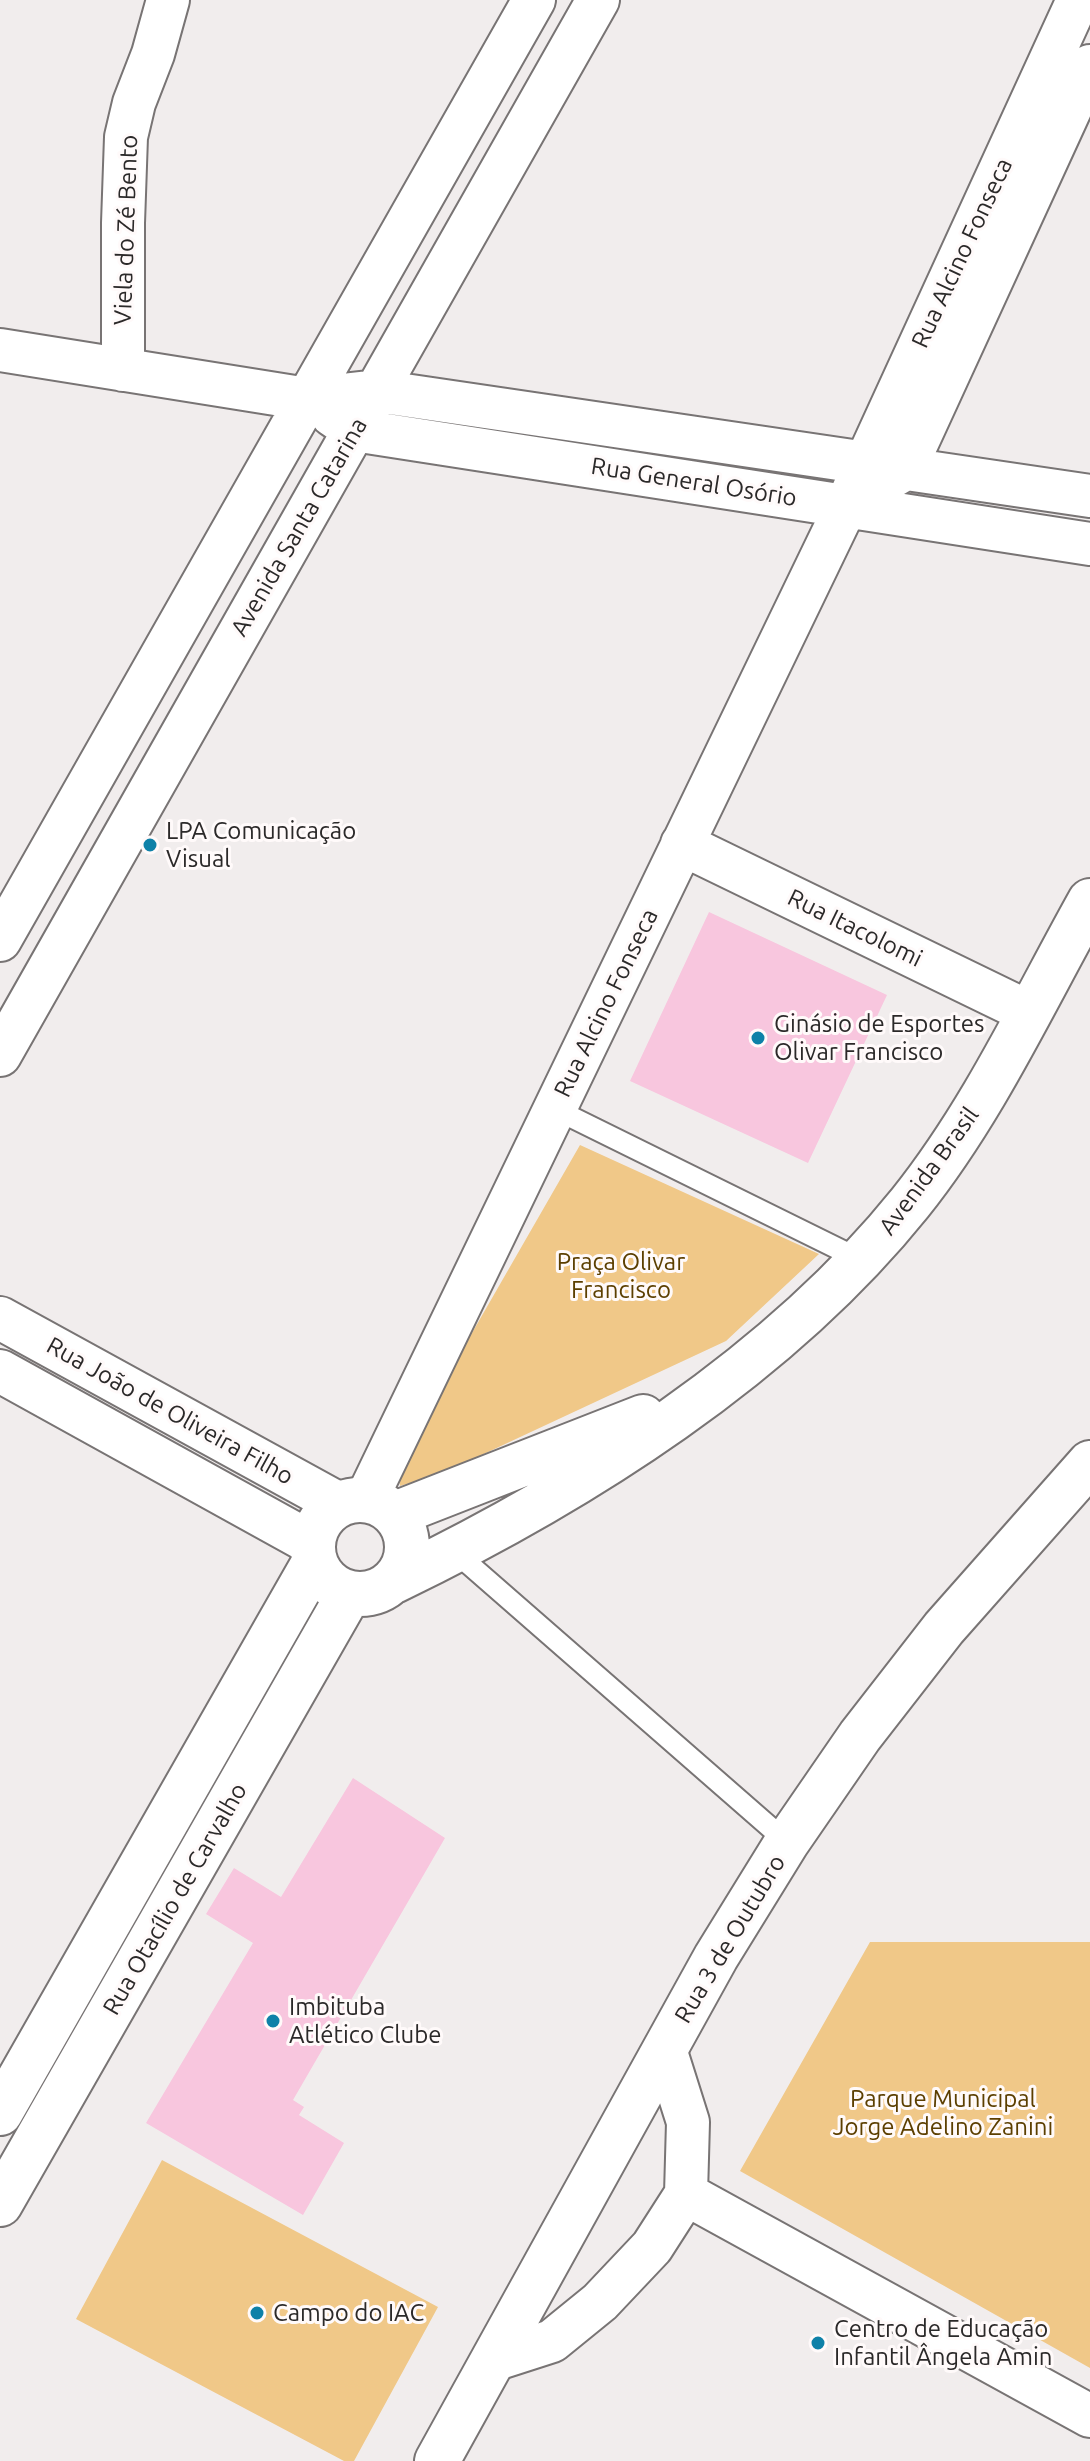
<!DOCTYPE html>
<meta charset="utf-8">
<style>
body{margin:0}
canvas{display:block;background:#f1eded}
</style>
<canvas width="1090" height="2461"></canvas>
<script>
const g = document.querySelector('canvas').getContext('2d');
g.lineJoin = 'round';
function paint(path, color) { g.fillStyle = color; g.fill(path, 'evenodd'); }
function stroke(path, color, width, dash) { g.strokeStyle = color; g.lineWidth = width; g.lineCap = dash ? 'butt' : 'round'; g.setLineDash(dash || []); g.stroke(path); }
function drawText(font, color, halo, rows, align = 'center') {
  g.font = font + ' Ubuntu,sans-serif'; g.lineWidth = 6; g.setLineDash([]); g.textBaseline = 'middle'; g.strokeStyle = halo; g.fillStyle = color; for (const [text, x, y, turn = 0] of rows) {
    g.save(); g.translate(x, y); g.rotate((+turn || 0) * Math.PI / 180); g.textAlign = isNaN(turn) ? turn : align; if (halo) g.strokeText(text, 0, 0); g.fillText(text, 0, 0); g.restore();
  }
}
paint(new Path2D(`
 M580 1145 819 1254 726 1341 443 1473 400 1486 398 1468 407 1446Z
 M870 1942H1090V2368L740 2171Z
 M162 2160 438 2307 354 2461H344L76 2319Z`), '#f0c888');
paint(new Path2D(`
 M709 912 887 995 808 1163 630 1081Z
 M353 1778 445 1838 293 2100 304 2107 299 2115 344 2143 303 2215 146 2123 253 1943 206 1914 234 1868 281 1897Z`), '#f8c6de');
const lane = new Path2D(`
 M555 1109 861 1260
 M455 1552 787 1842`);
const street = new Path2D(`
 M0 350 307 399 377 391 1090 496
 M123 370V223L126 137 134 103 153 54 168 0
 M332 415 354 430 1090 544
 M881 483 905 469 1090 66
 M682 844 1028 1012
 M0 940 534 0
 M0 1055 598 0
 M0 1318 339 1504
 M0 1371 313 1544
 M366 1500 846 506 1078 0
 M686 2194 1090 2416
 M493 2360 552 2341 600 2302 652 2247 686 2194 688 2122 665 2049`);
const secondary = new Path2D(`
 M313 1547a47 47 0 1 1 94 0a47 47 0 1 1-94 0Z
 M395 1514 643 1417
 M394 1581C581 1491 779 1366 910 1203 983 1112 1033 1003 1090 901
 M0 2113 315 1561
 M0 2204 349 1594
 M437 2461 716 1957 787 1842 860 1736 944 1628 1090 1463`);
stroke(lane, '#787474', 24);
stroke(street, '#787474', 46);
stroke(secondary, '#787474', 48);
stroke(lane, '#fff', 20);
stroke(street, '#fff', 42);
stroke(secondary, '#fff', 44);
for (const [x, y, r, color] of [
 [150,845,8,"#0e81a8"],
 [758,1038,8,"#0e81a8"],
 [273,2021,8,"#0e81a8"],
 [257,2313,8,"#0e81a8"],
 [818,2343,8,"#0e81a8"]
]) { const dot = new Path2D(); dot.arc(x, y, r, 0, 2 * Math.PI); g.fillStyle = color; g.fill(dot); stroke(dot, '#fffafa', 3); }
drawText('24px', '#2b2929', '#fffafa', [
 ["Viela do Zé Bento",126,230,-88],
 ["Rua Alcino Fonseca",962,253,-65],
 ["Rua General Osório",694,482,9],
 ["Avenida Santa Catarina",299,527,-60],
 ["Rua Itacolomi",855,928,26],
 ["Rua Alcino Fonseca",606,1003,-64],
 ["Avenida Brasil",929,1171,-54],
 ["Rua João de Oliveira Filho",170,1411,29],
 ["Rua Otacílio de Carvalho",175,1899,-60],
 ["Rua 3 de Outubro",730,1939,-59]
]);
drawText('24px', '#2b2929', '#fffafa', [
 ["LPA Comunicação",166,831],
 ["Visual",166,859],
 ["Ginásio de Esportes",774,1024],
 ["Olivar Francisco",774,1052],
 ["Imbituba",289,2007],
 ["Atlético Clube",289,2035],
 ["Campo do IAC",273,2313],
 ["Centro de Educação",834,2329],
 ["Infantil Ângela Amin",834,2357]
], 'left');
drawText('24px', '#5c3f00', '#fffafa', [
 ["Praça Olivar",621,1262],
 ["Francisco",621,1290],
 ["Parque Municipal",943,2099],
 ["Jorge Adelino Zanini",943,2127]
]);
</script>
